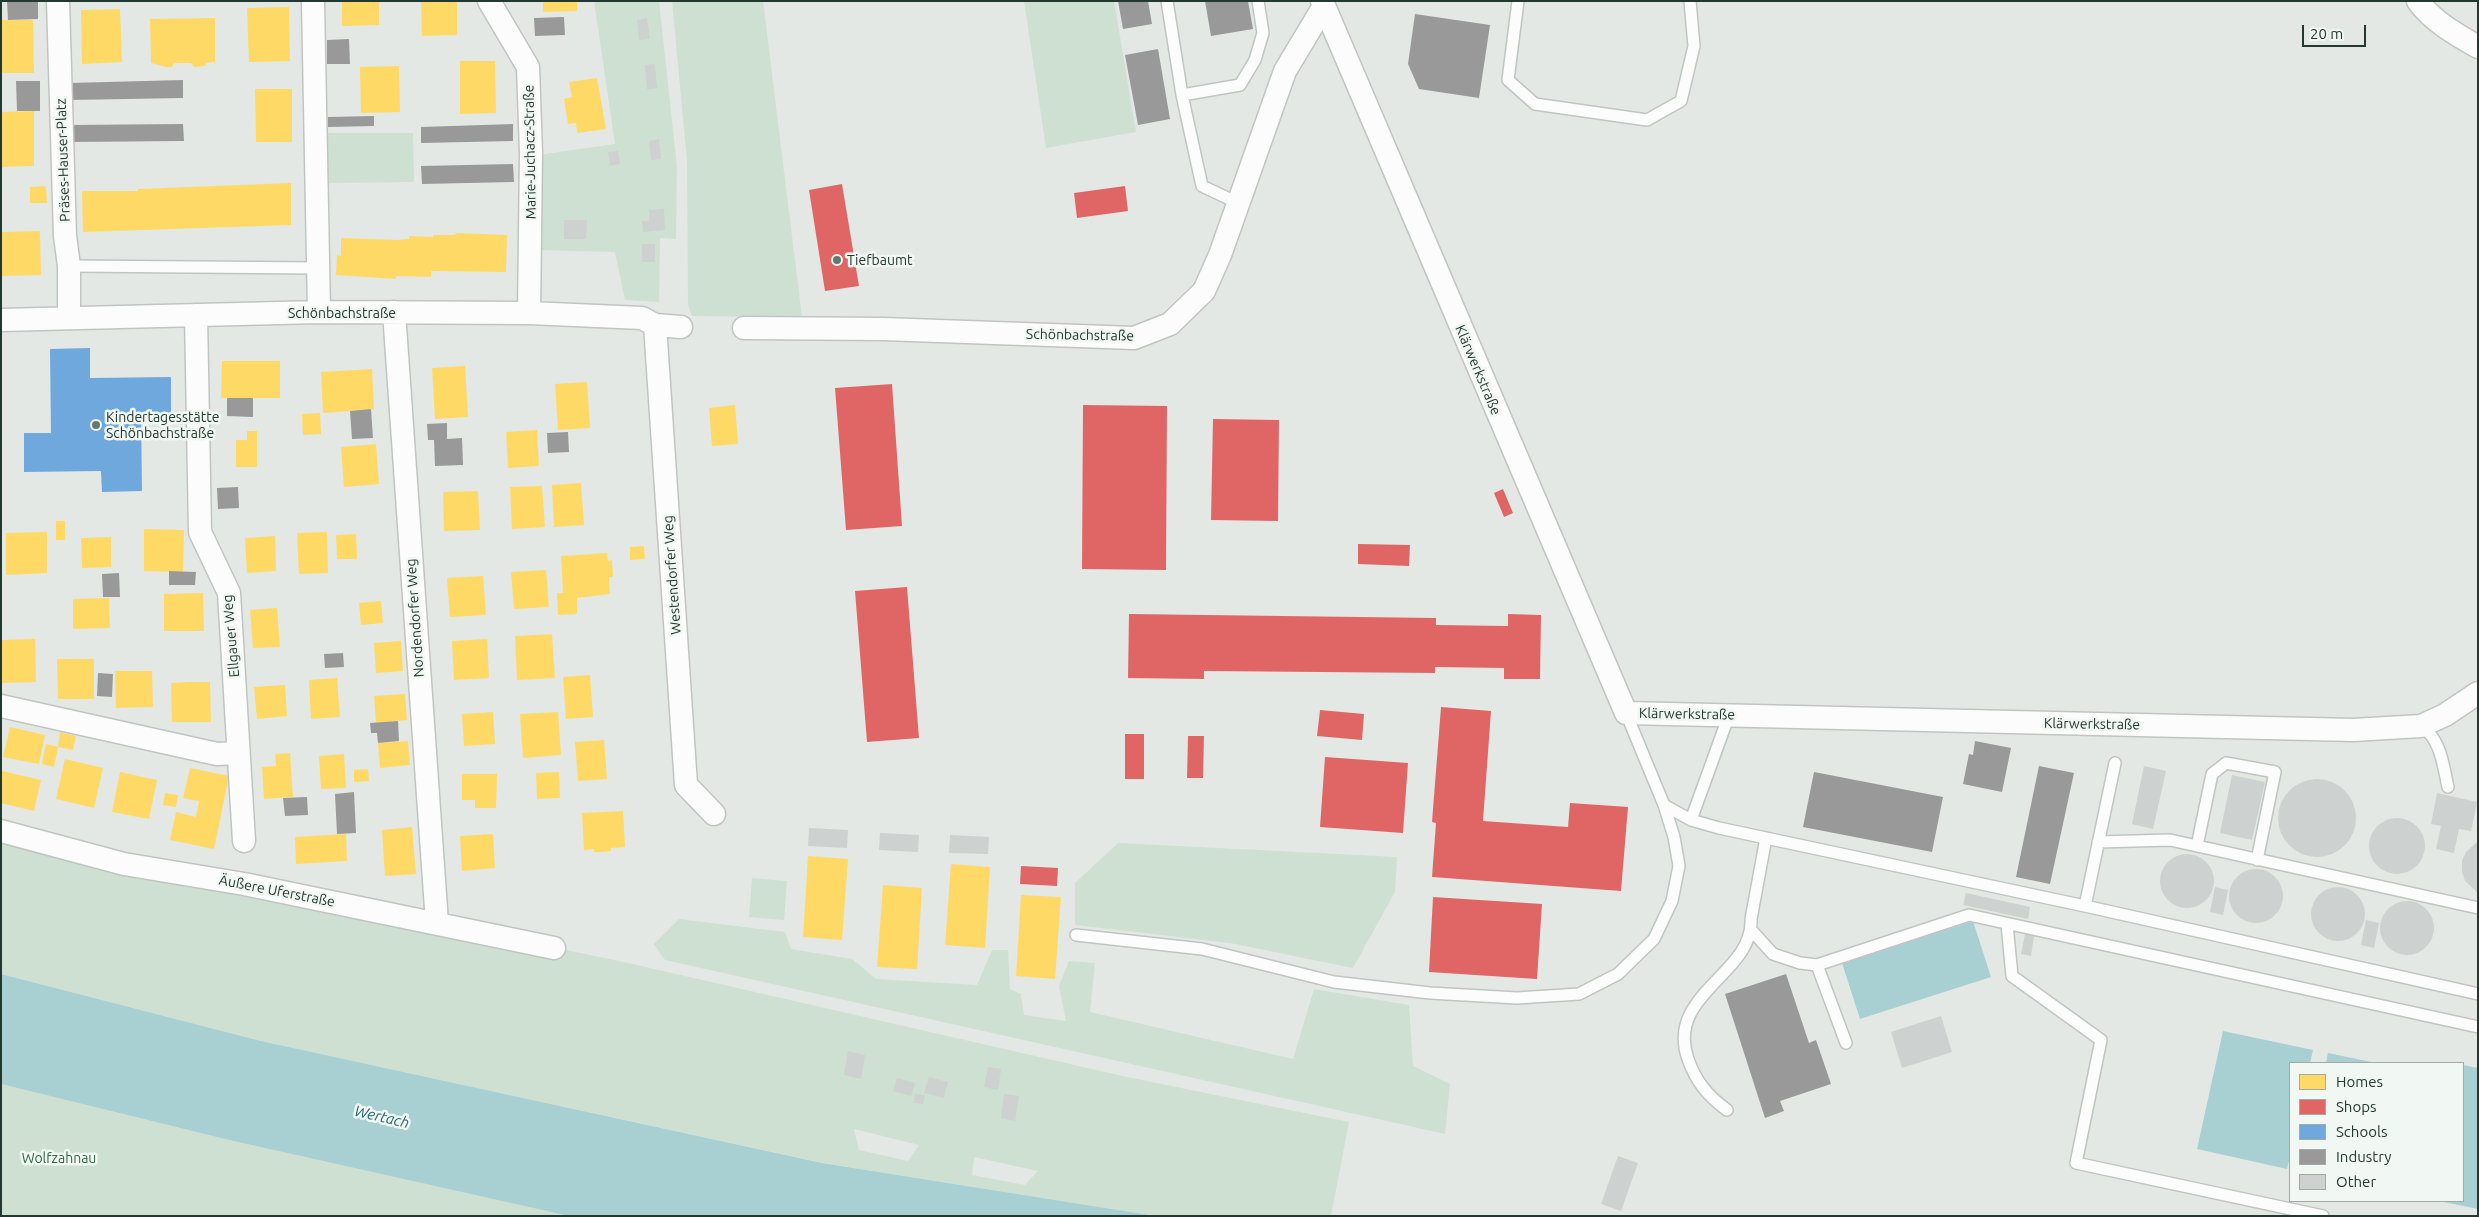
<!DOCTYPE html>
<meta charset="utf-8">
<style>
body{margin:0}
#map{position:relative;width:2479px;height:1217px;overflow:hidden;background:#e3e8e5;font-family:Ubuntu,sans-serif}
canvas{display:block}
.frame{position:absolute;inset:0;border:2px solid #233831;pointer-events:none}
.legend{position:absolute;left:2289px;top:1062px;width:175px;height:140px;box-sizing:border-box;background:#f1f7f3;border:1px solid #9faba5;margin:0;padding:6px 9px;list-style:none;font-size:15px;color:#233831}
.legend li{display:flex;align-items:center;gap:10px;height:25px}
.legend b{width:25px;border:1px solid #9faba5}
.scale{position:absolute;left:2302px;top:25px;width:64px;height:22px;box-sizing:border-box;border:2px solid #233831;border-top:0;padding-left:6px;font-size:15px;line-height:18px;white-space:nowrap;color:#233831;-webkit-text-stroke:4px #f1f7f3;paint-order:stroke}
</style>
<div id="map">
<canvas width="2479" height="1217"></canvas>
<div class="frame"></div>
<ul class="legend">
<li><b style="height:14px;background:#ffd966"></b>Homes</li>
<li><b style="height:14px;background:#e06666"></b>Shops</li>
<li><b style="height:14px;background:#6fa8dc"></b>Schools</li>
<li><b style="height:14px;background:#999"></b>Industry</li>
<li><b style="height:14px;background:#cdd1cf"></b>Other</li>
</ul>
<div class="scale">20 m</div>
</div>
<script>
const g = document.querySelector('canvas').getContext('2d');
g.lineJoin = 'round';
function paint(path, color) { g.fillStyle = color; g.fill(path, 'evenodd'); }
function stroke(path, color, width, dash) { g.strokeStyle = color; g.lineWidth = width; g.lineCap = dash ? 'butt' : 'round'; g.setLineDash(dash || []); g.stroke(path); }
function drawText(font, color, halo, rows, align = 'center') {
  g.font = font + ' Ubuntu,sans-serif'; g.lineWidth = 5; g.setLineDash([]); g.textBaseline = 'middle'; g.strokeStyle = halo; g.fillStyle = color; for (const [text, x, y, turn = 0] of rows) {
    g.save(); g.translate(x, y); g.rotate((+turn || 0) * Math.PI / 180); g.textAlign = isNaN(turn) ? turn : align; if (halo) g.strokeText(text, 0, 0); g.fillText(text, 0, 0); g.restore();
  }
}
paint(new Path2D(`
 M594 1H659L677 167 676 239 660 238 659 302 625 300 615 252 539 250 538 155 615 144Z
 M672 1H763L802 317 692 316 688 305 687 161Z
 M1024 1H1114L1136 132 1046 148Z
 M326 133H413L414 182 327 183Z
 M1 831 628 963 1127 1077 1349 1122 1331 1216H1156L823 1163 261 1041 1 974ZM854 1129 919 1145 908 1161 859 1150ZM974 1157 1038 1171 1025 1185 972 1175Z
 M1118 843 1397 857 1395 892 1353 968 1230 943 1075 925V883Z
 M752 878 787 881 784 920 749 917Z
 M679 919 785 932 791 949 852 959 876 979 977 985 992 950H1008L1010 989 1021 994 1024 1015 1066 1021 1059 986 1069 961 1095 963 1090 1012 1293 1059 1314 989 1409 1005 1413 1066 1450 1084 1445 1134 665 960 654 944Z
 M1 1084 229 1140 569 1216H1Z`), '#cee0d1');
paint(new Path2D(`
 M1973 921 1991 977 1860 1019 1842 963Z
 M1 974 261 1041 822 1163 1156 1216H569L229 1140 1 1084Z
 M2223 1031 2313 1050 2310 1063H2290V1156L2287 1169 2197 1149Z
 M2328 1053 2376 1063H2326Z
 M2463 1065 2478 1068V1209L2439 1201H2463Z`), '#a8d0d2');
paint(new Path2D(`
 M342 1H379V25L342 26Z
 M421 1H457V35L422 36Z
 M543 1H577V11L543 12Z
 M289 7 290 61 249 62 247 8Z
 M120 9 122 62 82 64 81 10Z
 M215 18V62L206 63 205 66 194 67 191 63H174L172 67H166L151 63 150 19Z
 M1 20H33L34 73H1Z
 M460 61H495L496 113 460 114Z
 M399 66 400 112 361 113 360 67Z
 M597 78 606 129 577 133 576 123 568 124 564 99 572 97 569 82Z
 M255 89H292V142H256Z
 M34 111V166L1 167V112Z
 M291 183V225L83 232 82 191H138V189Z
 M46 186 47 203H30V187Z
 M40 231 41 275 1 276V232Z
 M456 233 507 235 506 272 431 271V277L396 276V279L336 275 337 255 341 256V238L397 240 409 239V236L433 237V235H455Z
 M222 361H280V398H221Z
 M465 366 468 417 435 419 432 368Z
 M372 369 374 409 323 413 321 372Z
 M587 382 590 428 558 430 555 384Z
 M735 405 738 444 712 446 709 408Z
 M320 413 321 434 303 435 302 414Z
 M537 430 539 466 508 468 506 432Z
 M247 431H257V467H236V440H247Z
 M376 444 379 484 344 487 341 447Z
 M581 483 584 525 554 527 552 485Z
 M542 486 545 527 512 529 510 487Z
 M478 491 480 530 444 531 443 492Z
 M56 521H65V540H56Z
 M144 529 184 530 183 572 144 571Z
 M47 532V573L6 575V533Z
 M327 532 328 573 299 574 297 533Z
 M356 534 357 559H337L336 535Z
 M275 536 276 571 247 573 245 538Z
 M111 537V567L82 568 81 538Z
 M644 546 645 559 630 560V547Z
 M607 553 608 561 612 560 613 577H609L610 594 577 598V614L558 615 557 593H563L561 556Z
 M546 570 549 607 514 609 511 572Z
 M483 576 486 615 450 617 447 578Z
 M203 593 204 631H164V594Z
 M109 598 110 628 73 629V599Z
 M381 601 383 623 361 625 359 603Z
 M277 608 280 647 253 648 250 610Z
 M552 634 555 678 517 680 515 636Z
 M35 639 36 682 1 683V640Z
 M487 639 489 678 454 680 452 641Z
 M401 641 403 671 376 673 374 643Z
 M57 659H94V699H58Z
 M115 671H152L153 707 116 708Z
 M590 675 593 717 566 719 563 677Z
 M337 678 340 717 311 719 309 680Z
 M191 682H210L211 722H172L171 683Z
 M285 685 287 716 257 719 254 687Z
 M405 694 407 720 376 723 374 696Z
 M493 712 495 744 464 746 462 714Z
 M558 712 561 755 523 758 520 714Z
 M10 727 45 735 39 764 3 757Z
 M60 732 76 736 73 750 58 747Z
 M604 740 607 779 578 781 575 742Z
 M408 741 410 765 380 768 378 743Z
 M46 744 58 747 54 767 42 764Z
 M290 753 293 797 264 799 262 767 276 766 275 754Z
 M344 754 346 788 321 789 319 756Z
 M65 759 103 768 94 808 56 799Z
 M190 768 229 776 214 849 170 840 176 812 196 817 199 801 183 798Z
 M368 769 369 781 354 782V770Z
 M2 771 41 780 34 811 1 803Z
 M120 772 157 780 149 819 112 812Z
 M559 772 560 798 537 799 536 773Z
 M462 774H497L496 808H475V800H462Z
 M165 793 178 795 176 807 163 805Z
 M623 811 625 847 611 848V851L602 852H594V849L584 850 582 813Z
 M412 827 416 874 385 876 382 830Z
 M346 834 347 861 296 864 295 837Z
 M493 834 495 868 462 871 460 836Z
 M808 856 848 859 842 940 803 937Z
 M951 864 990 867 985 948 945 945Z
 M883 885 922 888 917 969 877 967Z
 M1021 895 1061 897 1055 979 1016 976Z`), '#ffd966');
paint(new Path2D(`
 M842 184 859 286 825 291 809 190Z
 M1125 186 1128 211 1077 218 1074 193Z
 M892 384 902 526 846 530 835 388Z
 M1083 405 1167 406 1166 570 1082 569Z
 M1213 419 1279 420 1278 521 1211 520Z
 M1503 489 1513 513 1504 517 1494 493Z
 M1358 544 1410 545 1409 566 1358 564Z
 M907 587 919 738 867 742 855 591Z
 M1129 614 1436 618V625L1508 626V614L1541 615 1540 679H1504V668L1435 667V673L1204 671V679L1128 678Z
 M1441 707 1491 711 1483 821 1568 827 1570 803 1628 807 1621 891 1432 877 1436 823 1432 822Z
 M1320 710 1364 714 1362 740 1317 736Z
 M1125 734H1144V779H1125Z
 M1188 736H1204L1203 778H1187Z
 M1325 757 1408 763 1403 833 1320 827Z
 M1021 866 1058 868 1057 886 1020 884Z
 M1433 897 1542 904 1537 979 1429 972Z`), '#e06666');
paint(new Path2D(`
 M90 348V378L171 377V416H141L142 491 102 492 101 471 24 472V433H51L50 349Z`), '#6fa8dc');
paint(new Path2D(`
 M7 1H38V19L8 20Z
 M1118 1H1148L1152 24 1123 29Z
 M1205 1H1248L1253 29 1211 36Z
 M1415 14 1490 25 1479 98 1419 89 1408 64Z
 M564 17 565 35 535 36 534 18Z
 M349 39 350 64H327V40Z
 M1158 49 1170 119 1138 125 1125 55Z
 M183 80V98L70 100 69 83Z
 M16 81H40V111H17Z
 M374 116V126L328 127V117Z
 M183 124 184 141 70 142V125Z
 M513 124V141L421 143V127Z
 M513 164 514 182 422 184 421 166Z
 M227 398H253V417L227 416Z
 M371 409 373 438 352 439 350 411Z
 M447 423V439L462 438 463 465 435 466 434 440H428L427 424Z
 M568 432 569 452 548 453 547 433Z
 M238 487 239 508 218 509 217 488Z
 M169 571 196 572 195 585H169Z
 M119 573 120 597H103L102 574Z
 M343 653 344 667 325 668 324 654Z
 M98 673 113 674 112 697 97 696Z
 M398 721 399 741 378 743 377 733H371L370 723Z
 M1975 741 2011 748 2002 792 1963 784 1969 754 1973 755Z
 M2039 766 2074 773 2050 884 2016 877Z
 M1814 772 1943 797 1932 852 1803 827Z
 M354 792 356 833 337 834 335 794Z
 M307 797 308 815 285 816 283 798Z
 M1786 974 1809 1043 1816 1040 1831 1084 1780 1101 1784 1111 1765 1118 1725 994Z`), '#999');
paint(new Path2D(`
 M647 18 650 39 639 40 637 20Z
 M655 64 657 88 647 89 645 65Z
 M659 139 661 159 651 160 649 141Z
 M618 151 620 164 610 166 608 152Z
 M664 209 665 230 643 232 642 221H649V210Z
 M564 220H587L586 239H564Z
 M642 244H655V262H642Z
 M2144 766 2166 771 2153 829 2132 824Z
 M2232 775 2265 782 2252 840 2220 833Z
 M2278 818a39 39 0 1 1 78 0a39 39 0 1 1-78 0Z
 M2437 793 2477 802 2471 831 2459 829 2454 853 2436 849 2441 826 2431 824Z
 M2369 846a28 28 0 1 1 56 0a28 28 0 1 1-56 0Z
 M809 828 848 830 847 848 808 846Z
 M880 833 919 835 918 852 879 850Z
 M950 835 989 837 988 854 949 853Z
 M2478 841V893L2465 881 2462 872V861L2466 852Z
 M2160 881a27 27 0 1 1 54 0a27 27 0 1 1-54 0Z
 M2229 896a27 27 0 1 1 54 0a27 27 0 1 1-54 0Z
 M2311 914a27 27 0 1 1 54 0a27 27 0 1 1-54 0Z
 M2215 887 2228 890 2223 915 2210 912Z
 M1966 893 2030 907 2028 919 1963 905Z
 M2380 928a27 27 0 1 1 54 0a27 27 0 1 1-54 0Z
 M2366 920 2379 923 2374 948 2361 945Z
 M2025 934 2034 936 2031 956 2021 954Z
 M1941 1016 1952 1052 1902 1068 1891 1032Z
 M848 1051 865 1055 861 1079 844 1075Z
 M988 1067 1001 1069 998 1090 984 1087Z
 M929 1077 948 1082 944 1098 924 1093Z
 M897 1078 915 1083 911 1096 893 1091Z
 M915 1094 925 1095 923 1104 914 1103Z
 M1004 1094 1019 1096 1015 1121 1001 1118Z
 M1618 1156 1638 1163 1621 1211 1601 1204Z`), '#cdd1cf');
const lane = new Path2D(`
 M1167 1 1182 95 1202 186 1238 203
 M1518 1 1508 80 1535 104 1647 120 1681 101 1694 46 1690 1
 M1182 95 1240 85 1255 60 1263 33 1258 1
 M69 266 317 268
 M2421 726C2441 739 2443 765 2448 787
 M1664 805 1691 820 1719 828 2085 906 2478 994
 M1691 820 1729 715
 M2098 842 2170 840 2478 908
 M2197 846 2212 774 2226 763 2275 772 2257 860
 M2085 906 2115 763
 M2007 924 2012 976 2101 1040 2076 1163 2323 1216
 M1752 931 1773 954 1800 963 1817 965 1846 1043
 M1076 935 1202 949 1334 982 1430 993 1517 998 1579 994 1618 974 1654 939 1672 901 1679 866 1674 837 1664 805 1626 713
 M1817 965 1969 915 2478 1027
 M1727 1110C1708 1096 1696 1082 1688 1059 1665 994 1754 974 1751 919L1766 838`);
const street = new Path2D(`
 M58 1 65 236 69 266V318
 M313 1 319 312
 M489 1 528 67 531 153 529 313
 M1322 1 1626 713 2353 730 2421 726 2445 715 2478 693
 M2418 1C2432 21 2457 35 2478 47
 M394 312 437 923
 M196 315 200 532 229 593 244 841
 M1 320 319 312 529 313 642 318 655 325 681 327
 M655 325 686 785 714 814
 M744 328 883 329 1134 338 1170 324 1204 291 1220 255 1285 71 1324 6
 M1 706 217 754 238 753
 M1 831 124 864 244 884 554 948`);
stroke(lane, '#c0c5c2', 14);
stroke(street, '#c0c5c2', 25);
stroke(lane, '#fbfcfb', 11);
stroke(street, '#fbfcfb', 22);
for (const [x, y, r, color] of [
 [837,260,5,"#667670"],
 [96,425,5,"#667670"]
]) { const dot = new Path2D(); dot.arc(x, y, r, 0, 2 * Math.PI); g.fillStyle = color; g.fill(dot); stroke(dot, '#f1f7f3', 2); }
drawText('14px', '#233831', '#f1f7f3', [
 ["Marie-Juchacz-Straße",530,152,-91],
 ["Präses-Hauser-Platz",63,160,-92],
 ["Schönbachstraße",342,313],
 ["Schönbachstraße",1080,335,1],
 ["Klärwerkstraße",1478,370,67],
 ["Westendorfer Weg",672,575,-94],
 ["Nordendorfer Weg",415,618,-94],
 ["Ellgauer Weg",231,636,-95],
 ["Klärwerkstraße",1687,714,1],
 ["Klärwerkstraße",2092,724,1],
 ["Äußere Uferstraße",277,891,11]
]);
drawText('14px', '#233831', '#f1f7f3', [
 ["Tiefbaumt",847,260],
 ["Kindertagesstätte",106,417],
 ["Schönbachstraße",106,433]
], 'left');
drawText('14px', '#316b43', '#f1f7f3', [
 ["Wolfzahnau",59,1158]
]);
drawText('italic 15px', '#23676e', '#f1f7f3', [
 ["Wertach",382,1117,13]
]);
</script>
